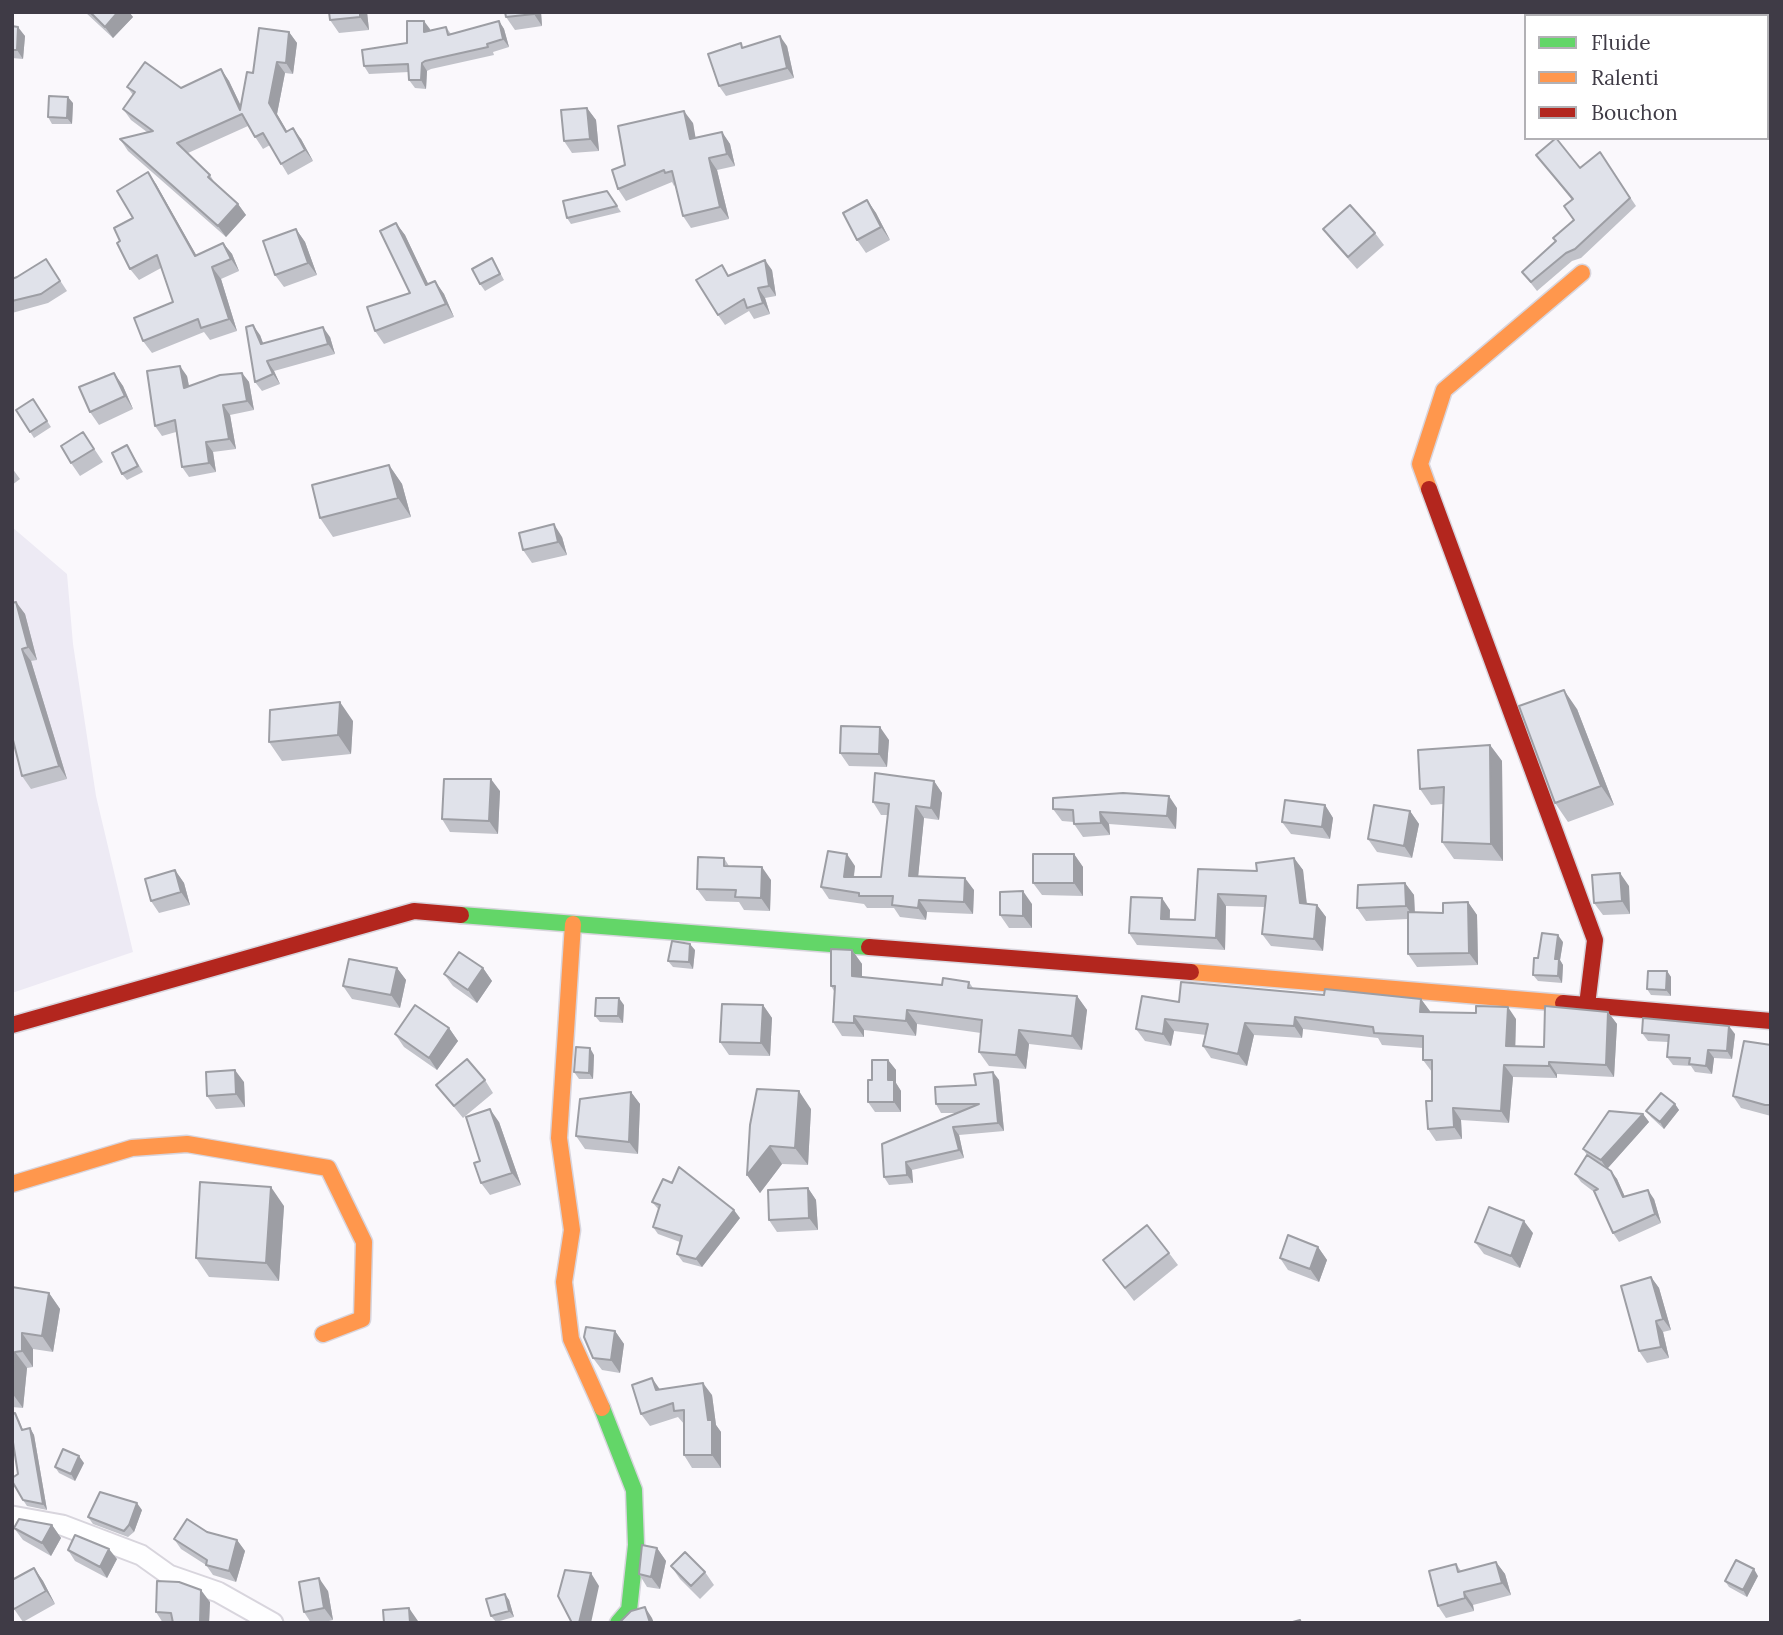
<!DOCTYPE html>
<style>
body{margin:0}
#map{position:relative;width:1783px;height:1635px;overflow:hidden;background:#faf8fc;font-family:Lora,serif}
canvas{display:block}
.frame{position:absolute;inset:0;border:14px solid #3f3b46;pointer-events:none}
.legend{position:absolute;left:1524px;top:14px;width:245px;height:126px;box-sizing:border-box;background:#fff;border:2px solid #b2b1b5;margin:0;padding:9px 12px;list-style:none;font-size:21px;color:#3f3b46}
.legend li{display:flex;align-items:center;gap:14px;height:35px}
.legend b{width:35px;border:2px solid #b2b1b5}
</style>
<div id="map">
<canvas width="1783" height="1635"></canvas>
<div class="frame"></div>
<ul class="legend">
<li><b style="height:9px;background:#63d668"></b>Fluide</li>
<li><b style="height:9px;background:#ff974d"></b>Ralenti</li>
<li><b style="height:9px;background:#b3261e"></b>Bouchon</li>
</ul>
</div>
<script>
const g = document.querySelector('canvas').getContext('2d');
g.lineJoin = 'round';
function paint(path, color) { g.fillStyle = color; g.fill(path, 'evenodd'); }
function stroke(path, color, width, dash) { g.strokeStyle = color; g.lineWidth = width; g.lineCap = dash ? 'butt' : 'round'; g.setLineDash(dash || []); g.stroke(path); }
paint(new Path2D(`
 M12 527 67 574 73 644 96 796 133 952 12 993Z`), '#edeaf4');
const street = new Path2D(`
 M12 1516 62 1525 141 1555 169 1575 218 1592 273 1623`);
const fast = new Path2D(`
 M461 915 869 947
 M602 1408 634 1490 636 1545 629 1610 618 1623`);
const slow = new Path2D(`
 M1429 489 1420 464 1444 390 1582 273
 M573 924 559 1138 572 1230 564 1282 571 1339 602 1408
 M1191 972 1563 1003
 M12 1184 132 1148 187 1144 328 1168 364 1242 362 1319 323 1334`);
const jam = new Path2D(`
 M1429 489 1595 940 1587 1005
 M869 947 1191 972
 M1563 1003 1771 1021
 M12 1025 414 911 461 915`);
stroke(street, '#d8d5dd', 23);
stroke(fast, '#d8d5dd', 19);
stroke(slow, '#d8d5dd', 19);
stroke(jam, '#d8d5dd', 19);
stroke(street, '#fefeff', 19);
stroke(fast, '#63d668', 16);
stroke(slow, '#ff974d', 16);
stroke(jam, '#b3261e', 16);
paint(new Path2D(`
 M85 12H129L133 17 113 38Z
 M367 12 369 30 339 33 330 20Z
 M541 12 542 26 515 30 506 17Z
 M499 21 504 29 509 47 493 52 494 55 431 69 427 71 426 89 415 88 409 80V72L369 74 364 66 407 43 430 29V31L446 27 451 34Z
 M12 26 25 36 23 59 12 58Z
 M289 32 297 43 293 74 285 73 277 114 287 131 301 139 313 161 288 175 270 145 263 149 248 126 188 153 210 175 216 185 238 204 246 215 226 237 128 151 120 139 147 132 131 120 123 109 133 95 127 87 181 88 221 69 229 81 241 106 253 73Z
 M787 46 794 78 726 96 719 86Z
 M73 103 72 124H52L48 117Z
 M587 108 596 120 599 151 572 153 564 141Z
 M693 123 695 138 722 132 730 144 735 166 717 170 729 219 691 228 683 216 675 185 674 186 672 182 626 201 618 189 625 165Z
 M1600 152 1636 206 1581 258 1572 261 1537 291 1522 272 1556 242 1574 220 1572 200 1536 155 1580 168Z
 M156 184 196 255 223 243 232 254 239 271 221 279 237 331 210 340 204 332 152 353 143 341 173 302 161 268 139 280 130 269 120 241 133 218Z
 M607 191 621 212 571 224 567 218Z
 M867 200 876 213 890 240 866 253 857 240Z
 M396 223 405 235 428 284 435 281 444 294 454 317 384 344 375 331 410 293Z
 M296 229 305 242 317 275 284 287 275 275Z
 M1323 229 1375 233 1384 245 1357 269 1332 241Z
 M46 259 67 291 48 303 12 313V279L17 277Z
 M496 265 504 280 485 291 480 284Z
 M772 270 776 296 765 298 770 314 754 319 749 311 725 325 718 315 729 275Z
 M260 335 263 343 330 337 335 354 274 371 280 384 262 391 255 382Z
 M114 373 123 386 133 409 99 425 90 412Z
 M242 373 249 382 254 410 230 415 236 449 213 452 216 472 189 477 182 467 176 432 162 436 155 426 187 376 189 386Z
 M33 399 51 427 34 438 16 410Z
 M83 432 103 462 80 476 71 463Z
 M127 445 143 472 127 480 122 474Z
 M389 465 402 484 411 517 333 537 320 518Z
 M12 468 20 479 12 485Z
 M562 537 567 555 532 563 523 550Z
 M16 602 25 614 37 660 31 661 67 779 31 789 22 776Z
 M1577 709 1614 805 1568 822 1555 803Z
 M353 721 351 754 282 761 269 742Z
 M889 740 887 767 849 766 840 753Z
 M1490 745 1502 761 1503 861 1454 859 1442 842 1443 804 1431 805 1420 789Z
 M934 781 942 793 939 820 924 818 918 876 974 890 973 914 927 912 926 920 900 917 894 908H867L864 904 829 899 821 887 855 866 854 877H881L888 815H881L873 802Z
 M500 791 498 834 450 832 442 819Z
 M1325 805 1333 818 1330 839 1291 834 1282 822Z
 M1177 808 1176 829 1109 824 1110 835 1083 837 1074 824V822L1062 821 1053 809Z
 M1410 811 1419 824 1412 858 1377 852 1368 839Z
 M1074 854 1083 867V896L1042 895 1033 883Z
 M724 858 729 866 771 880 770 911 744 910 739 902 706 901 697 889Z
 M1294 858 1303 870 1307 904 1317 905 1326 917 1323 951 1271 946 1262 934 1265 907 1226 906 1225 950 1137 945 1129 933 1170 910V919L1195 920 1198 869 1257 871Z
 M175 870 184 883 190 905 159 913 151 901Z
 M1405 883 1414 895 1415 912 1443 913 1468 902 1477 915 1478 965 1417 967 1408 954V919L1366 921 1357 908Z
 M1629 886 1630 914 1603 915 1594 903Z
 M1032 904V928H1009L1000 915Z
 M1563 942 1560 960 1563 965 1562 983 1538 981 1533 975 1538 958Z
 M695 950 693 969 673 967 668 961Z
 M852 950 862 964V977L942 985 969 982 973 988 1077 996 1087 1010 1082 1050 1029 1044 1026 1069 989 1066 979 1052 981 1033 917 1024 916 1036 864 1030V1037L842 1036 833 1022 834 991 831 986Z
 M397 968 406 980 400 1008 352 999 343 986Z
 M483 968 492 981 477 1003 453 986 444 974Z
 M1667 971 1671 977V996L1651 995 1647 989Z
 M1324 995 1421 999 1430 1012 1516 1019 1515 1046 1544 1047 1608 1012 1617 1024 1614 1077 1557 1074V1078L1513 1077 1509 1123 1461 1120 1462 1139 1436 1141 1428 1129 1432 1101V1072L1423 1060V1048L1382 1045 1378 1038 1303 1029 1302 1038 1254 1035 1247 1066 1211 1058 1203 1046 1206 1035 1174 1031 1171 1046 1145 1041 1136 1029 1179 1002Z
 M624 1005 623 1023 600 1022 595 1016Z
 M763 1005 772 1018 770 1056 729 1055 720 1042Z
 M449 1028 458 1041 437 1070 404 1047 395 1034Z
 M1642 1033 1735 1034 1732 1059 1714 1058 1712 1074 1695 1072 1691 1066 1673 1065 1667 1057 1668 1042 1648 1041Z
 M1771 1045V1116L1741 1108 1733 1096Z
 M594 1055 593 1079H579L574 1072Z
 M888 1060 896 1070V1083L901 1091V1112H875L868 1102 872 1080Z
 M485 1080 493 1093 463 1118 436 1085Z
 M999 1080 1004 1131 959 1135 964 1158 912 1170 913 1183 889 1185 884 1177 959 1113H941L936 1104 976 1085Z
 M244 1082 245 1107 216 1109 207 1096Z
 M631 1092 640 1104 638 1154 585 1149 576 1136Z
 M1675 1104 1679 1110 1664 1129 1651 1117 1646 1111Z
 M811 1109 808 1165 782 1164 760 1193 747 1175 750 1125Z
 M1643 1114 1649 1122 1608 1168 1617 1179 1625 1197 1654 1199 1661 1223 1619 1242 1613 1233 1594 1192 1581 1182 1575 1174 1587 1155 1583 1149Z
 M499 1122 521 1185 490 1195 481 1183 480 1161Z
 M808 1188 816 1200 818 1230 777 1232 769 1220Z
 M652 1202 740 1218 702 1267 683 1262 677 1254 680 1242 658 1234 653 1227 659 1210Z
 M284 1206 279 1281 209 1277 196 1258Z
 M1533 1233 1520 1268 1484 1254 1475 1242Z
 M1318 1247 1327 1260 1319 1282 1288 1270 1280 1258Z
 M1169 1253 1178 1265 1134 1301 1103 1260Z
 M1651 1277 1659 1288 1671 1330 1663 1332 1669 1358 1647 1363 1639 1351Z
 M12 1287 49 1293 60 1309 53 1352 33 1349V1367L27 1368 23 1408 12 1407Z
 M615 1331 624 1344 620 1373 602 1370 593 1358Z
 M660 1389 712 1395 716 1425 721 1432V1468H692L684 1455V1424L678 1417 650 1426 641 1414Z
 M19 1420 23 1430 30 1428 34 1435 47 1510 27 1506 23 1500 18 1474Z
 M84 1463 75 1481 59 1473 55 1467Z
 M142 1510 134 1532 128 1537 93 1524 88 1517Z
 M52 1525 61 1538 51 1556 23 1540 14 1528Z
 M207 1532 237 1540 245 1551 236 1582 213 1575 206 1565 181 1549 174 1539Z
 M657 1548 666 1561 660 1589 647 1587 639 1574Z
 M68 1550 117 1559 107 1578 75 1561Z
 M1496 1562 1505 1574 1511 1595 1473 1605 1474 1611 1446 1618 1438 1606 1456 1564 1461 1571Z
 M671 1566 705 1572 714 1585 700 1599 680 1579Z
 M34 1568 43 1581 55 1604 23 1622 12 1606Z
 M1758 1576 1747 1597 1729 1587 1725 1581Z
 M328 1591 333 1620 320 1623H311L304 1612Z
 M505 1594 509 1600 514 1617 496 1622 491 1616Z
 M210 1602 209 1623H163L156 1612Z`), '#c1c2c9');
paint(new Path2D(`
 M118 12H129L133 17 113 38 105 27Z
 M360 12H367L369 30 360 17Z
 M533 12H541L542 26 534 14Z
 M424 21 430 29 429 40 424 32Z
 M499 21 504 29 509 47 503 39Z
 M18 27 25 36 23 59 17 50Z
 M289 32 297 43 293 74 286 63Z
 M780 36 787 46 794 78 787 68Z
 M277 62 285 73 277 114 294 143 286 132 269 103Z
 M422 63 427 71 426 89 421 80Z
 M221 69 229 81 248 121 240 110Z
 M68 97 73 103 72 124 67 118Z
 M587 108 596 120 599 151 590 139Z
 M684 111 693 123 698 151 690 139Z
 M293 128 301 139 313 161 305 150Z
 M722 132 730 144 735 166 727 154Z
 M709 158 717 170 729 219 720 207Z
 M148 172 156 184 203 267 195 256Z
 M867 200 876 213 890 240 881 227Z
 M238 204 246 215 226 237 218 226Z
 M396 223 405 235 435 298 426 285Z
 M296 229 305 242 317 275 308 263Z
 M223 243 232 254 239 271 231 259Z
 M765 260 772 270 776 296 769 286Z
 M212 267 221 279 237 331 229 319Z
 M435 281 444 294 454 317 446 304Z
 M758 288 765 298 770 314 763 303Z
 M253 325 260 335 267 354 261 344Z
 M323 327 330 337 335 354 328 344Z
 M267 361 274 371 280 384 273 374Z
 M180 366 187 376 191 397 184 388Z
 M114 373 123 386 133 409 125 396Z
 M242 373 249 382 254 410 247 401Z
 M223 405 230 415 236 449 229 439Z
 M206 442 213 452 216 472 209 463Z
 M389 465 402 484 411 517 398 498Z
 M554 524 562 537 567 555 558 542Z
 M16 602 25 614 37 660 28 647Z
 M22 649 31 661 67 779 59 766Z
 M1564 690 1577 709 1614 805 1601 786Z
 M340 702 353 721 351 754 338 735Z
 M880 727 889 740 887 767 879 754Z
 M1490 745 1502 761 1503 861 1491 844Z
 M491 779 500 791 498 834 489 821Z
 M934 781 942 793 939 820 931 808Z
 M1169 796 1177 808 1176 829 1167 816Z
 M1325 805 1333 818 1330 839 1322 827Z
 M916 806 924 818 917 888 909 876Z
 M1410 811 1419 824 1412 858 1404 846Z
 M1100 812 1109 824 1110 835 1101 823Z
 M847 854 855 866 852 889 844 877Z
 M1074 854 1083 867V896L1074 883Z
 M1294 858 1303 870 1308 916 1300 903Z
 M762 867 771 880 770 911 761 898Z
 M175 870 184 883 190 905 181 892Z
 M1620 873 1629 886 1630 914 1622 901Z
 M965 878 974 890 973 914 964 902Z
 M1405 883 1414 895 1415 919 1406 906Z
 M1023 891 1032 904V928L1023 916Z
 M1218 894 1226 906 1225 950 1216 938Z
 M1162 898 1170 910 1169 931 1161 919Z
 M919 900 927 912 926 920 918 908Z
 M1468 902 1477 915 1478 965 1469 953Z
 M1317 905 1326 917 1323 951 1314 939Z
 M1558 935 1563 942 1560 960 1563 965 1562 983 1558 976 1555 959Z
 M690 944 695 950 693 969 689 962Z
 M852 950 862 964V990L852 976Z
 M397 968 406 980 400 1008 391 995Z
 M483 968 492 981 477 1003 468 990Z
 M1667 971 1671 977V996L1666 990Z
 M1077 996 1087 1010 1082 1050 1072 1036Z
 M619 998 624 1005 623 1023 618 1016Z
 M1421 999 1430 1011 1429 1024 1420 1012Z
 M763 1005 772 1018 770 1056 761 1043Z
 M1508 1007 1516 1019 1515 1058 1506 1046Z
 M907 1010 917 1024 916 1036 906 1021Z
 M1608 1012 1617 1024 1614 1077 1606 1065Z
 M854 1016 864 1030V1037L854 1023Z
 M1295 1017 1303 1029 1302 1038 1294 1026Z
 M1165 1019 1174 1031 1171 1046 1163 1034Z
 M1245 1023 1254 1035 1247 1066 1238 1054Z
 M1729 1026 1735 1034 1732 1059 1727 1051Z
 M449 1028 458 1041 437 1070 429 1058Z
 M1019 1030 1029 1044 1026 1069 1016 1055Z
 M590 1048 594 1055 593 1079 589 1073Z
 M1708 1050 1714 1058 1712 1074 1706 1066Z
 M888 1060 896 1070V1083L901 1091V1112L894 1102 888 1080Z
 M1549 1062 1557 1074V1078L1549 1066Z
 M1504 1065 1513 1077 1509 1123 1501 1111Z
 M235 1070 244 1082 245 1107 236 1094Z
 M993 1072 999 1080 1004 1131 998 1123Z
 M799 1091 811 1109 808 1165 795 1148Z
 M631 1092 640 1104 638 1154 629 1142Z
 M1675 1104 1679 1110 1664 1129 1660 1122Z
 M1453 1108 1461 1120 1462 1139 1454 1127Z
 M490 1109 499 1122 521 1185 512 1173Z
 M1643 1114 1649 1122 1607 1169 1601 1160Z
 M953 1127 959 1135 964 1158 959 1150Z
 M770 1146 782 1164 760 1193 747 1175Z
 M906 1162 912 1170 913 1183 907 1175Z
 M1611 1171 1617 1179 1629 1206 1623 1197Z
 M271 1187 284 1206 279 1281 266 1263Z
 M808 1188 816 1200 818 1230 809 1218Z
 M1648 1190 1654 1199 1661 1223 1655 1214Z
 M734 1210 740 1218 702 1267 696 1259Z
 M1524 1221 1533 1233 1520 1268 1511 1256Z
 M1318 1247 1327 1260 1319 1282 1310 1269Z
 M1651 1277 1659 1288 1671 1330 1663 1319Z
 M49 1293 60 1309 53 1352 42 1336Z
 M1656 1321 1663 1332 1669 1358 1661 1347Z
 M615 1331 624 1344 620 1373 611 1360Z
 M22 1333 33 1349V1367L22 1351Z
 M15 1352 27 1368 23 1408 12 1393Z
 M652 1378 661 1391 656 1390Z
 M703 1383 712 1395 716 1425 721 1432V1468L712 1455Z
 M30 1428 34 1435 47 1510 43 1504Z
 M79 1456 84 1463 75 1481 71 1474Z
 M137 1503 142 1510 134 1532 129 1525Z
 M52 1525 61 1538 51 1556 42 1543Z
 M237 1540 245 1551 236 1582 229 1571Z
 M657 1548 666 1561 660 1589 651 1577Z
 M109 1549 117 1559 107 1578 100 1567Z
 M1496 1562 1505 1574 1511 1595 1502 1583Z
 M34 1568 43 1581 55 1604 46 1591Z
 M1754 1569 1758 1576 1747 1597 1743 1590Z
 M591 1573 599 1586 591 1623H579Z
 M319 1578 328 1591 333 1620 324 1608Z
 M201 1590 210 1602 209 1623H200Z
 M1464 1592 1473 1605 1474 1611 1465 1598Z
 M505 1594 509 1600 514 1617 509 1611Z
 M645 1607 652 1618 654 1623H650Z
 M409 1608 418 1621V1623H410Z`), '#9d9ea4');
const building = new Path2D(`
 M90 12H118L105 27Z
 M329 12H360V17L330 20Z
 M505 12H533L534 14 506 17Z
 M407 21H424V32L446 27 448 35 499 21 503 39 487 44 488 47 425 61 422 63 421 80H409L408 64 364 66 362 50 407 43Z
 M12 26 18 27 17 50H12Z
 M259 28 289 32 286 63 277 62 269 103 286 132 293 128 305 150 281 164 263 133 255 137 242 114 177 143 210 175 208 177 238 204 218 226 120 139 153 131 123 109 135 92 127 87 145 62 181 88 221 69 240 110 247 72 253 73Z
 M780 36 787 68 719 86 708 54 741 43 742 48Z
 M49 96 68 97 67 118 48 117Z
 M587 108 590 139 564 141 561 110Z
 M684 111 690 139 722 132 727 154 709 158 720 207 683 216 672 171 665 173 664 170 618 189 612 170 625 165 618 126Z
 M1556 138 1580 168 1600 152 1630 198 1575 249 1566 253 1531 282 1522 272 1556 241 1553 238 1574 220 1564 206 1573 199 1536 155Z
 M148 172 195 256 223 243 231 259 212 267 229 319 201 328 198 319 143 341 134 318 173 302 157 255 130 269 117 243 120 241 114 228 133 218 117 191Z
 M607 191 617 206 567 218 563 201Z
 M867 200 881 227 857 240 843 213Z
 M1350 205 1375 233 1348 257 1323 229Z
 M396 223 426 285 435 281 446 304 375 331 367 307 410 293 380 231Z
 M296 229 308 263 275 275 263 241Z
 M492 258 500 274 480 284 472 269Z
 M46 259 60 281 41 294 12 301V279L17 277Z
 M765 260 769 286 758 288 763 303 747 308 744 299 718 315 696 280 722 265 728 276Z
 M253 325 261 344 323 327 328 344 267 361 273 374 255 382 246 327Z
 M180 366 184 388 220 375 242 373 247 401 223 405 229 439 206 442 209 463 182 467 175 420 155 426 147 371Z
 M114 373 125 396 90 412 79 387Z
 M33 399 47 421 30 432 16 410Z
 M83 432 94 449 71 463 61 446Z
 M127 445 138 466 122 474 112 453Z
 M389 465 398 498 320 518 312 485Z
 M554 524 558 542 523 550 519 533Z
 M16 602 28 647 22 649 59 766 22 776 12 736V603Z
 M1564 690 1601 786 1555 803 1519 706Z
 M340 702 338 735 269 742 270 710Z
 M841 726 880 727 879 754 840 753Z
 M1490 745 1491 844 1442 842 1444 787 1420 789 1418 750Z
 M875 773 934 781 931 808 916 806 909 876 965 878 964 902 919 900 918 908 892 905 893 896H859V893L821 887 828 851 847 854 844 877H881L889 804 873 802Z
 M444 779H491L489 821 442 819Z
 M1123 793 1169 796 1167 816 1100 812 1101 823 1074 824 1073 810 1053 809V798Z
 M1285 800 1325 805 1322 827 1282 822Z
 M1374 805 1410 811 1404 846 1368 839Z
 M1033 854H1074V883H1033Z
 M698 857 724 858V866L762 867 761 898 735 897 736 890 697 889Z
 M1294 858 1300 903 1317 905 1314 939 1262 934 1266 896 1218 894 1216 938 1129 933 1131 897 1162 898 1161 919 1195 920 1198 869 1257 871 1256 863Z
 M175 870 181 892 151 901 145 879Z
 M1620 873 1622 901 1594 903 1592 875Z
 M1405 883 1406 906 1357 908 1358 885Z
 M1023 891V916L1000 915V892Z
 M1468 902 1469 953 1408 954V912L1443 913V903Z
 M1542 933 1558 935 1555 959H1559L1558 976 1533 975 1534 958H1538Z
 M672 941 690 944 689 962 668 961Z
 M831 949 852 950V976L942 985 943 978 969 982 968 988 1077 996 1072 1036 1019 1030 1016 1055 979 1052 982 1020 907 1010 906 1021 854 1016V1023L833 1022 835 986H831Z
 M459 952 483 968 468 990 444 974Z
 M349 959 397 968 391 995 343 986Z
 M1648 971H1667L1666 990 1647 989Z
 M1181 982 1324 995 1325 989 1421 999 1420 1012 1476 1013V1006L1508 1007 1506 1046 1544 1047 1545 1006 1608 1012 1606 1065 1549 1062V1066L1504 1065 1501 1111 1453 1108 1454 1127 1428 1129 1426 1101H1432V1060H1423V1036L1374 1033 1373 1027 1295 1017 1294 1026 1245 1023 1238 1054 1203 1046 1208 1024 1165 1019 1163 1034 1136 1029 1142 996 1179 1002Z
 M596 998H619L618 1016H595Z
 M722 1004 763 1005 761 1043 720 1042Z
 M415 1005 449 1028 429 1058 395 1034Z
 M1643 1018 1729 1026 1727 1051 1708 1050 1706 1066 1689 1064 1690 1058 1667 1057 1669 1035 1642 1033Z
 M1744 1041 1771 1045V1105H1765L1733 1096Z
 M576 1047 590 1048 589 1073 574 1072Z
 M467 1059 485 1080 454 1106 436 1085Z
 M872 1060H888V1080H894V1102H868V1080H872Z
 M235 1070 236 1094 207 1096 206 1072Z
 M993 1072 998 1123 953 1127 959 1150 906 1162 907 1175 884 1177 882 1144 979 1104H936L935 1087 976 1085 974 1074Z
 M757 1089 799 1091 795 1148 770 1146 747 1175 750 1125Z
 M631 1092 629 1142 576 1136 580 1099Z
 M1661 1093 1675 1104 1660 1122 1646 1111Z
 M490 1109 512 1173 481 1183 474 1163 480 1161 466 1117Z
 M1609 1111 1643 1114 1601 1160 1583 1149Z
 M1587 1155 1611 1171 1623 1197 1648 1190 1655 1214 1613 1233 1594 1191 1598 1189 1575 1174Z
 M679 1167 734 1210 696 1259 677 1254 682 1236 653 1227 660 1205 652 1202 663 1179 672 1183Z
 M200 1182 271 1187 266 1263 196 1258Z
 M808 1188 809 1218 769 1220 768 1190Z
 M1489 1207 1524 1221 1511 1256 1475 1242Z
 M1147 1225 1169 1253 1125 1288 1103 1260Z
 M1288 1235 1318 1247 1310 1269 1280 1258Z
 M1651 1277 1663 1319 1656 1321 1661 1347 1639 1351 1621 1286Z
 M12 1287 49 1293 42 1336 22 1333V1351L15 1352 12 1383Z
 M586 1327 615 1331 611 1360 593 1358 584 1337Z
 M652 1378 656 1390 703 1383 708 1420H712V1455H684V1410L674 1411 673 1403 641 1414 632 1385Z
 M15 1413 22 1430 30 1428 43 1504 23 1500 12 1481V1478L18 1474 12 1436V1414Z
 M63 1449 79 1456 71 1474 55 1467Z
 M100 1492 137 1503 129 1525 124 1531 88 1517Z
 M19 1519 52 1525 42 1543 14 1528Z
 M187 1519 207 1532 237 1540 229 1571 206 1565 207 1560 174 1539Z
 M75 1535 109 1549 100 1567 68 1550Z
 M642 1545 657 1548 651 1577 639 1574Z
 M685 1552 705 1572 691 1586 671 1566Z
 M1736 1560 1754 1569 1743 1590 1725 1581Z
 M1496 1562 1502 1583 1464 1592 1465 1598 1438 1606 1429 1571 1456 1564 1458 1572Z
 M34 1568 46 1591 14 1609 12 1606V1580Z
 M565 1570 591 1573 579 1623H572L558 1596Z
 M319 1578 324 1608 304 1612 299 1582Z
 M157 1581 179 1582 201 1590 200 1623H173L171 1613 156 1612Z
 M505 1594 509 1611 491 1616 486 1599Z
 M645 1607 650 1623H619L631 1611Z
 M409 1608 410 1623H384L383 1610Z
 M1300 1620 1301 1623H1289Z`);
paint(building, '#e0e2ea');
stroke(building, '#9d9ea4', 2);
</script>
